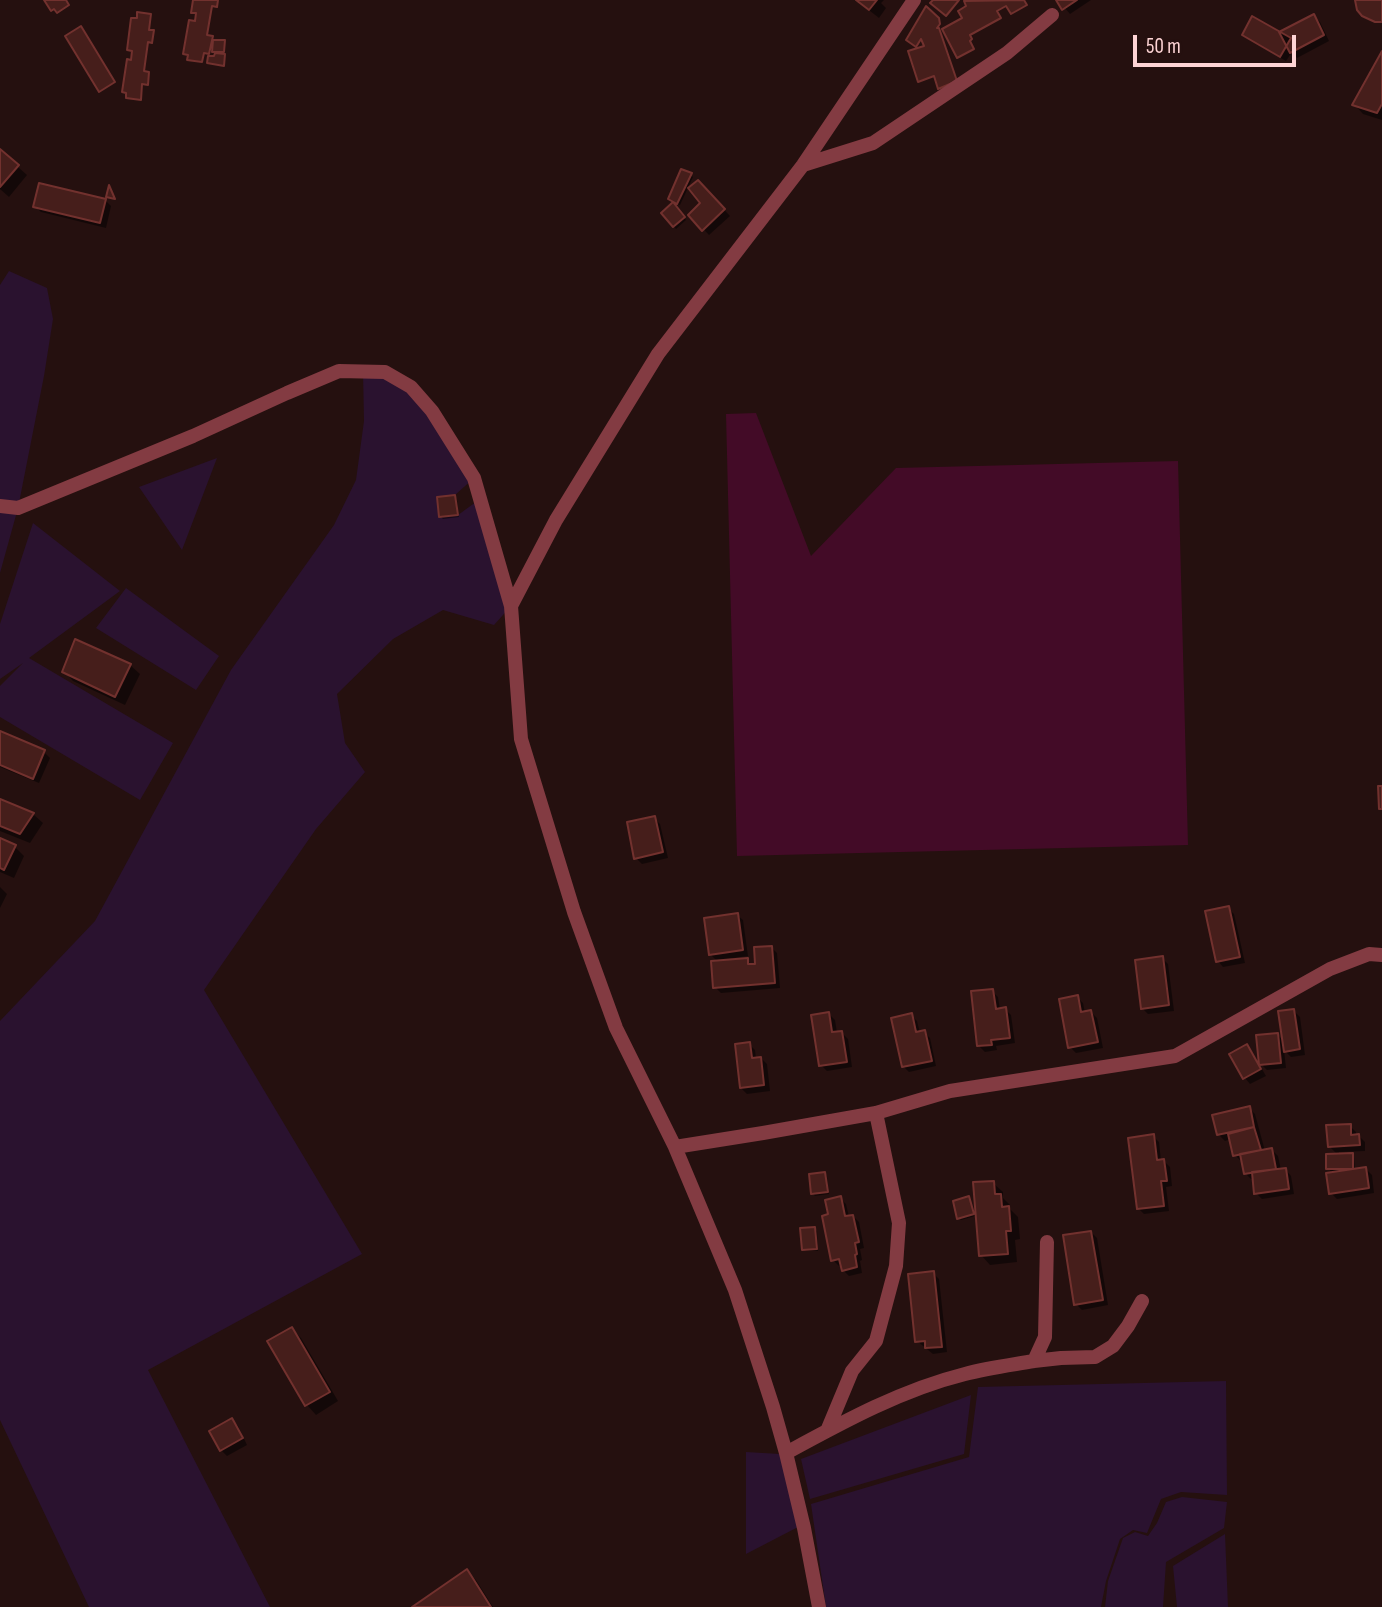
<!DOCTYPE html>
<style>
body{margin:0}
#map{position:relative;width:1382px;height:1607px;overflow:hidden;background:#25100f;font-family:"Sofia Sans Condensed",sans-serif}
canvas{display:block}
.scale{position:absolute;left:1133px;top:35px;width:163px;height:32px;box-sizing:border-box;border:4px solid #fed4d5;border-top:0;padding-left:9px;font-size:21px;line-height:24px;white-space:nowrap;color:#fed4d5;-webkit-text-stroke:5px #25100f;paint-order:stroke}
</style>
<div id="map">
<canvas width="1382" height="1607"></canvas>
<div class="scale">50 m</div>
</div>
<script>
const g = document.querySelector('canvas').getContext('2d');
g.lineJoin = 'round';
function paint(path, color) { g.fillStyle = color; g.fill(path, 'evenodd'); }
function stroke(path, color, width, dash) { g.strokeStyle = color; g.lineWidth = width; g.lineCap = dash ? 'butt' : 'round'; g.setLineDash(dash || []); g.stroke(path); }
paint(new Path2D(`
 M9 271 47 288 53 319 44 376 18 508 0 573V285Z
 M363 371 411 387 474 478 455 495 437 497 439 517 458 515 480 499 511 606 494 625 443 610 393 639 337 694 345 743 365 772 316 829 204 990 362 1254 148 1370 270 1607H89L0 1420V1021L95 921 231 670 334 525 356 480 364 421Z
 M217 458 182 550 139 487Z
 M33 523 120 591 29 658 173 743 140 800 0 717V686L23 663 0 679V624Z
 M126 588 219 656 196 690 96 628Z
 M1226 1381 1227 1495 1181 1492 1161 1499 1147 1533 1133 1530 1120 1539 1106 1581 1101 1607H826L811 1504 969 1457 978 1387Z
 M971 1395 964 1454 810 1499 801 1459Z
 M746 1452 780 1454 798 1527 746 1554Z
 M1182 1497 1227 1502 1224 1528 1166 1562 1163 1607H1105L1108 1581 1123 1538 1135 1532 1148 1536 1157 1523 1166 1502Z
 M1225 1534 1228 1607H1177L1173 1566Z`), '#2a122f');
paint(new Path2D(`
 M756 413 811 556 896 468 1178 461 1188 845 737 856 726 414Z`), '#430b27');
paint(new Path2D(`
 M856 0H884L881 3 886 8 879 18Z
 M1058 0H1091L1070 14Z
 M1314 16 1320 22 1329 41 1297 58 1292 52 1286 61 1250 40 1244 34H1279Z
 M1382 54V120L1363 114 1354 104Z
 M0 151 27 175 9 197 0 189Z
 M691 175 693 177 680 205 672 202 670 199Z
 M698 182 730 216 709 235 690 215 703 203Z
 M105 200 111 206 106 228 41 212 35 206Z
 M673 205 686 220 676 229 663 213Z
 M454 497 457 499 459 517 443 519 441 517Z
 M130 665 140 674 125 705 73 681 64 671Z
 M0 733 44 752 50 758 39 783 0 767Z
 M0 801 33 814 43 823 30 843 0 831Z
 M654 818 660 824 668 858 642 864 636 858Z
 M0 840 15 847 24 856 14 878 0 872Z
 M0 887 7 894 0 908Z
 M1228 908 1234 914 1245 963 1223 967 1218 961Z
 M737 915 743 920 748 956 726 959V962L747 960 753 966 757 965 771 947 777 953 780 988 721 993 715 987 718 962 710 954Z
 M1162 958 1168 964 1174 1011 1148 1014 1142 1008Z
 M992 991 998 997 1000 1010 1005 1009 1011 1015 1015 1043 996 1046 997 1050 985 1052 979 1046Z
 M1077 997 1083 1003 1085 1013 1091 1012 1097 1018 1103 1048 1076 1053 1070 1047Z
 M1294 1011 1300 1017 1305 1055 1291 1057 1284 1050 1286 1068 1267 1070 1261 1064 1278 1035 1284 1041Z
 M829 1014 835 1020 837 1033H842L848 1039 852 1067 827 1071 821 1065Z
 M911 1015 917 1021 920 1033 924 1032 930 1038 936 1066 909 1072 903 1066Z
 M749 1044 755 1050 756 1059 761 1058 767 1064 770 1091 747 1094 741 1088Z
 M1247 1046 1252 1052 1266 1076 1250 1084 1245 1078 1232 1054Z
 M1249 1108 1255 1114 1265 1151 1272 1150 1278 1156 1281 1170H1286L1291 1176 1294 1194 1262 1199 1256 1193 1254 1178 1251 1179 1245 1173 1243 1160 1241 1161 1235 1155 1231 1139 1225 1141 1219 1135Z
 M1350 1126 1356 1132V1136H1359L1365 1142V1151L1339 1152V1155H1352L1354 1158 1355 1171 1366 1169 1372 1175 1374 1193 1337 1199 1331 1193 1333 1174 1328 1168 1338 1155 1329 1146Z
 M1153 1136 1159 1142 1161 1161H1164L1170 1167 1172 1186 1166 1187 1169 1211 1144 1214 1138 1208Z
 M824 1174 827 1176 829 1194 815 1196 813 1194Z
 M993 1183 1003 1192V1198L1010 1205V1209L1018 1217 1020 1239 1015 1240 1017 1262 990 1265 981 1255Z
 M840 1198 846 1204 849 1217 853 1216 859 1222 864 1248 860 1249 862 1260 860 1261 862 1273 849 1276 843 1270 842 1265 839 1266 833 1260 830 1216Z
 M968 1198 970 1201 975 1216 961 1220 959 1218Z
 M815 1229 817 1231 818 1251H806L804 1249Z
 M1091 1232 1097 1238 1108 1305 1082 1310 1076 1304Z
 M933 1273 939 1279 947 1352 933 1354 917 1341Z
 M292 1329 301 1338 338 1401 316 1415 307 1405 269 1342Z
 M232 1421 238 1426 247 1445 227 1456 221 1450Z
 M467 1571 476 1580 493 1607H415Z`), '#0007');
const building = new Path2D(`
 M44 0H66L69 5 57 13 54 9 51 11Z
 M193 0H218L217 7 212 6 207 35 213 36 209 54 204 53 202 62 187 60 188 55 183 54 189 20 195 21 196 13H191Z
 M856 0H877L869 10Z
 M933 0H959L946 16 930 3Z
 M1024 0 1027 5 1011 14 1006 6 997 11 1001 18 970 35 972 39 970 41 974 49 957 58 942 29 962 18 958 11 966 6 964 1Z
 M1056 0H1077L1062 10Z
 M1355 0H1382V22H1375L1362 16 1357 10Z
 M926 6 939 18 940 24 937 28H939L957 81 938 89 934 76 918 82 908 51 924 46 921 39 916 47 906 40Z
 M137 12 151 14 149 30H154L152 43 148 42 144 71 149 72 148 85 142 84 141 100 126 98V93L122 92 127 59 131 60 132 51 127 50 131 18H137Z
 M1314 14 1324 35 1290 53 1279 32Z
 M1252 16 1291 38 1280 57 1242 35Z
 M81 26 115 82 99 92 65 36Z
 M213 40H225L224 52H212Z
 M1382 51V104L1377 113 1352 105Z
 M215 53 225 54 224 66 207 63 208 56H214Z
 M0 149 19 165 0 187Z
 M681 169 692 173 677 204 668 199Z
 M698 180 725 209 702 231 688 215 700 203 688 188Z
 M39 183 106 199 100 223 33 207Z
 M109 185 115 199 106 197Z
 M673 202 685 217 673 227 661 213Z
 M455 495 458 515 439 517 437 497Z
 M75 639 131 664 115 697 62 672Z
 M0 731 45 750 33 779 0 765Z
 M1378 786H1382V809H1379Z
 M0 799 34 813 20 834 0 826Z
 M655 816 663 852 634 859 627 822Z
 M0 838 16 845 4 870 0 868Z
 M1229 906 1240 957 1216 962 1205 911Z
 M738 913 743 950 709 955 704 918Z
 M772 946 775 983 713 988 711 961 748 958V964H755L754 947Z
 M1163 956 1169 1005 1141 1009 1135 960Z
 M993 989 996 1009 1006 1007 1010 1038 991 1040 992 1045 977 1046 971 991Z
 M1078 995 1081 1012 1091 1010 1098 1042 1068 1048 1059 999Z
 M1294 1009 1300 1049 1284 1052 1278 1011Z
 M829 1012 832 1032 842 1031 847 1062 819 1066 811 1015Z
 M912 1013 916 1032 925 1030 932 1061 902 1067 891 1018Z
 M1278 1033 1281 1063 1259 1065 1256 1035Z
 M750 1042 752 1058 761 1057 764 1085 740 1088 735 1044Z
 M1247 1044 1261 1069 1243 1079 1229 1054Z
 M1250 1106 1254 1127 1217 1135 1212 1115Z
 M1351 1124V1135L1359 1134 1360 1145 1328 1147 1326 1125Z
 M1254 1127 1261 1150 1233 1156 1228 1134Z
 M1154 1134 1157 1160 1164 1159 1167 1181H1161L1164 1206 1137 1209 1128 1138Z
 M1272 1148 1276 1169 1244 1174 1240 1154Z
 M1353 1153V1169H1326V1154Z
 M1366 1167 1369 1188 1329 1194 1326 1173Z
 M1286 1168 1289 1189 1254 1194 1252 1172Z
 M825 1172 828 1192 811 1194 809 1174Z
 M994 1181 995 1194H1001L1002 1207 1009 1206 1011 1231H1006L1008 1254 979 1256 973 1182Z
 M841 1196 845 1216 853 1215 859 1242 855 1243 857 1254 855 1255 857 1267 842 1271 839 1259 831 1261 822 1216 828 1214 825 1200Z
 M969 1196 974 1214 957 1219 953 1201Z
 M815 1227 817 1249 802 1250 800 1228Z
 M1091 1231 1103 1300 1074 1305 1063 1235Z
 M934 1271 942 1347 925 1348V1341L915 1342 908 1274Z
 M292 1327 330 1392 305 1406 267 1341Z
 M232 1418 243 1438 220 1451 209 1431Z
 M467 1569 491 1607H412Z`);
paint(building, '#461e1b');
stroke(building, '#72312e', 2);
stroke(new Path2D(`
 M803 165 873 143 1007 53 1052 15
 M0 506 18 508 193 436 287 393 339 371 385 372 411 387 432 411 474 478 511 606
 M675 1147 763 1133 876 1113 950 1091 1175 1056 1330 969 1369 954 1382 955
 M1034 1361 1061 1358 1095 1357 1113 1346 1128 1326 1142 1301
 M827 1431 852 1371 876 1341 896 1266 899 1223 876 1113
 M786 1453C843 1422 901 1390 965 1374 987 1368 1011 1365 1034 1361L1045 1337 1047 1242
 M819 1607 804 1528 786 1453 773 1407 735 1290 675 1147 616 1028 574 912 521 739 511 606 556 520 658 354 803 165 914 0`), '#833b42', 14);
</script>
